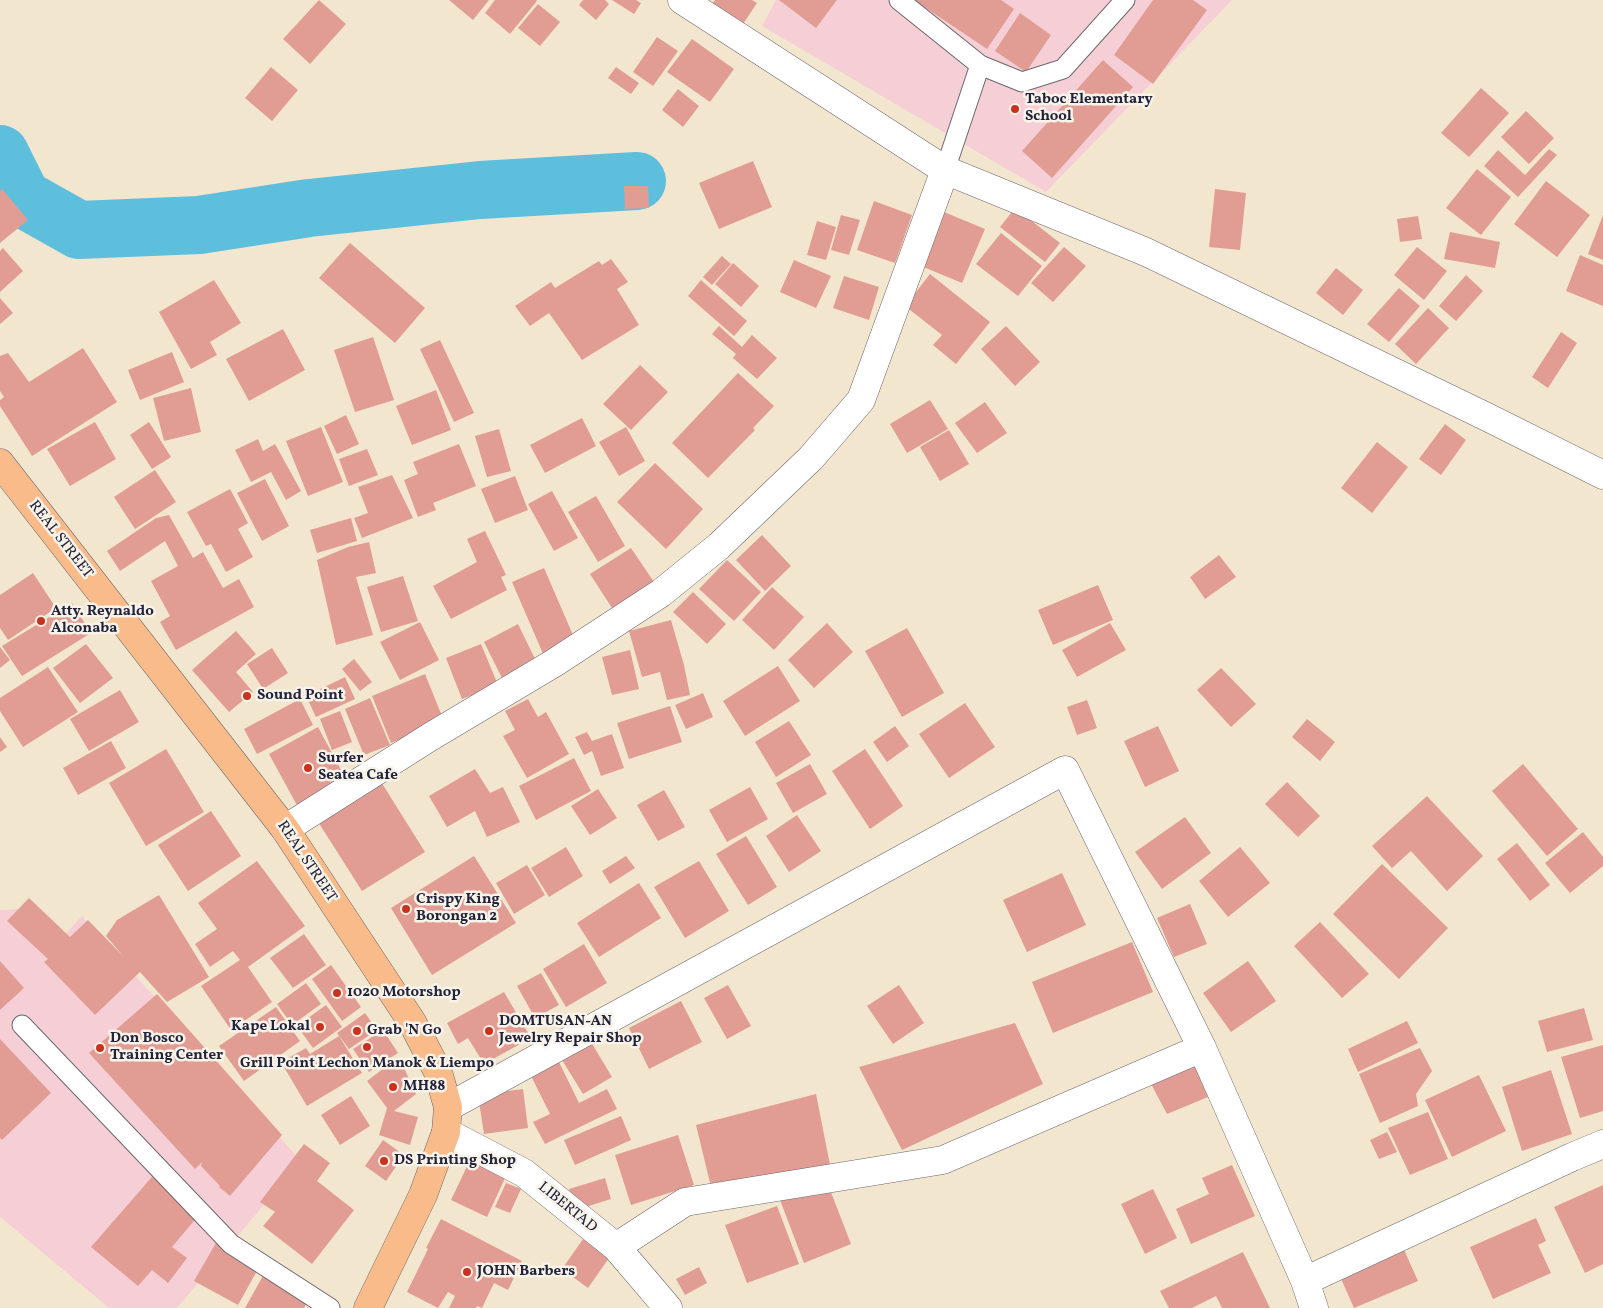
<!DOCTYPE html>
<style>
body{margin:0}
canvas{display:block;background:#f3e6ce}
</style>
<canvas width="1603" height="1308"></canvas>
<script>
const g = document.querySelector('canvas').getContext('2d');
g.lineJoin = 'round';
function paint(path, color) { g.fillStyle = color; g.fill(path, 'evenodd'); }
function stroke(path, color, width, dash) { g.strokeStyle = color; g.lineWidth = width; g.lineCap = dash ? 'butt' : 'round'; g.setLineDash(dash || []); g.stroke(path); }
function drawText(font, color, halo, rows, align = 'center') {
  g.font = font + ' Vollkorn,serif'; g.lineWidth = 5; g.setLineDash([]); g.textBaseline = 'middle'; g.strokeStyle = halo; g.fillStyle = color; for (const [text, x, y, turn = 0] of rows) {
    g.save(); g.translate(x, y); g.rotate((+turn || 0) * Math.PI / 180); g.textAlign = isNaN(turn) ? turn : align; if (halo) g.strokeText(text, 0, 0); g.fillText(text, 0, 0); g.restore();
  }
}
paint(new Path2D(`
 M776 0H1232L1046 192 762 26Z
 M37 908 65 934 82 916 301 1161 177 1308H109L0 1217V910Z`), '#f6cfd6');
stroke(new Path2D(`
 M0 154 22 198 79 230 199 225 309 208 480 190 637 181`), '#5ebfdd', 58);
paint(new Path2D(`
 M319 0 346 24 310 64 283 39Z
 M449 0H489L473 20Z
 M495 0H536L537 1 510 34 485 13Z
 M583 0H605L609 4 596 20 579 5Z
 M612 0H636L641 3 634 14Z
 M715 0H752L757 3 743 24 712 4Z
 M779 0H837L816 28Z
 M914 0H1001L1014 9 987 49Z
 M1153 0H1193L1207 10 1153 84 1114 55Z
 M538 4 560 22 540 46 518 28Z
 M1020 13 1051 35 1026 72 995 51Z
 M657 37 678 51 653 86 633 72Z
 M692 39 734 69 710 102 667 72Z
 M1103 60 1133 87 1052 178 1022 151Z
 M271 67 298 90 272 121 245 98Z
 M616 67 639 83 631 94 608 78Z
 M1481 88 1509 113 1469 157 1441 133Z
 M678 89 699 106 683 127 662 110Z
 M1526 111 1554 138 1529 164 1501 137Z
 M1549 149 1557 155 1518 197 1484 166 1498 150 1525 175Z
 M753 161 772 207 719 229 699 183Z
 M1477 169 1511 197 1481 235 1446 208Z
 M1546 181 1590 215 1557 257 1514 224Z
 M624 186H648L649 208 625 209Z
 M2 189 28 220 0 243V191Z
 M1215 189 1246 193 1240 250 1209 247Z
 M874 201 912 215 895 263 857 250Z
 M1015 208 1060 243 1045 262 1000 227Z
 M944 212 985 229 962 283 921 266Z
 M841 215 860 220 849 255 831 250Z
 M1603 215V260L1588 254Z
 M1418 216 1422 239 1400 242 1397 219Z
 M817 221 836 227 826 260 807 255Z
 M1450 232 1500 242 1495 268 1444 259Z
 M1001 233 1042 266 1018 296 976 264Z
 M350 243 425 308 395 343 319 278Z
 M1064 247 1086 266 1053 302 1031 283Z
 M1417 247 1447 271 1424 300 1394 275Z
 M3 248 23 271 0 292V251Z
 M1580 255 1603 265V306L1566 291Z
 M722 256 731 264 712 285 703 277Z
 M611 259 628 282 617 289 639 325 582 360 549 313 530 326 515 306 551 282 555 288 599 261 602 265Z
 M794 260 831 276 816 308 780 292Z
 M733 263 759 286 741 307 715 284Z
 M1336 268 1363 290 1343 315 1316 293Z
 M930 274 990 322 956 364 933 345 942 335 905 306Z
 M1466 275 1483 291 1456 321 1439 306Z
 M844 276 879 287 869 320 833 308Z
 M214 280 241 323 210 342 217 355 191 369 159 312Z
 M701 280 747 321 734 336 688 296Z
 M1399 288 1420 306 1389 342 1367 324Z
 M0 298 13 313 0 324Z
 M1428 308 1449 328 1416 364 1395 344Z
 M719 326 742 347 752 335 777 358 757 379 733 358 736 354 712 334Z
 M1006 326 1040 362 1015 386 981 349Z
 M283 329 305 370 249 401 226 359Z
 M1561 332 1577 343 1548 388 1532 377Z
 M373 337 394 400 355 412 334 350Z
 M440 340 474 413 454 422 420 349Z
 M83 348 117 402 32 456 0 406V400L4 397 0 391V356L8 353 29 382Z
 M172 352 184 382 140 400 128 370Z
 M640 365 668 392 631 430 603 404Z
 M738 373 774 406 753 428 755 430 708 478 672 443Z
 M191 388 201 432 164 441 153 398Z
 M436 390 451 430 412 445 396 406Z
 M930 400 948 429 907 453 890 424Z
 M985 402 1007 433 977 453 955 423Z
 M346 415 359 444 337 454 324 426Z
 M582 418 596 446 545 473 530 445Z
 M95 422 116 459 70 486 47 449Z
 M149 422 171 457 152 469 130 435Z
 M1445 424 1466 440 1441 475 1419 459Z
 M321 427 343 482 308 496 286 441Z
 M626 427 645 461 619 476 599 442Z
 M499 429 511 471 487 477 475 436Z
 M949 430 969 464 940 481 920 447Z
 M258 439 263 451 275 444 301 491 286 500 271 472 251 482 235 450Z
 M1377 442 1408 467 1372 513 1341 488Z
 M459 444 476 486 433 503 436 510 418 517 404 480 418 474 413 462Z
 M367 449 378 475 349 486 339 459Z
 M655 463 703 509 666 549 617 502Z
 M155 470 176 502 135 529 114 497Z
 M392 475 413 518 362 538 354 518 368 513 358 487Z
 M515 476 528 510 495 523 481 489Z
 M265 479 289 526 262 541 237 493Z
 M230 489 248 523 238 529 253 557 226 572 211 544 206 546 187 512Z
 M552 491 578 538 554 551 528 504Z
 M596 496 625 546 598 562 568 512Z
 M169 515 193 558 203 552 223 588 239 579 254 607 176 650 160 622 170 616 151 581 178 566 165 541 120 571 107 551 156 518Z
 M351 518 357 541 317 553 310 530Z
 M485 531 506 575 501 577 507 590 451 619 433 586 477 562 467 539Z
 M762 535 791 566 765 591 736 560Z
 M369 542 376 573 356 577 373 635 336 645 317 560 348 547Z
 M631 548 654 582 612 608 590 574Z
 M1219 555 1236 577 1205 599 1190 577Z
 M727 560 761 592 734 621 699 589Z
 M544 568 576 642 544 656 512 582Z
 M33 573 56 608 8 640 0 628V595Z
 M403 576 418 621 381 632 367 587Z
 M1098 585 1113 620 1053 645 1038 610Z
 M772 587 804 617 774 650 742 620Z
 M693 592 726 624 707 644 673 612Z
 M72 603 91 633 22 676 2 646Z
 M671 620 684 665 690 695 667 700 660 672 642 677 629 631Z
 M420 622 439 660 400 680 380 642Z
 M827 623 853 652 814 688 788 660Z
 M1110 623 1126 650 1077 677 1062 650Z
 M518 624 537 663 503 680 484 642Z
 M907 628 944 693 902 717 865 651Z
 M236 631 256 654 236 672 253 692 229 712 192 670Z
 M86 644 113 678 80 703 53 668Z
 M481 644 498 685 462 699 446 658Z
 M0 647 10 660 0 668Z
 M272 648 288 673 263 689 247 664Z
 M630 650 639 689 612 695 602 657Z
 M354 659 372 682 360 691 342 669Z
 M778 666 800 701 745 736 723 701Z
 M48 667 78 712 23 747 0 711V698Z
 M1221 668 1256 704 1231 727 1197 690Z
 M425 674 444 721 391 743 372 696Z
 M345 677 355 699 316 717 306 696Z
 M120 690 139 722 89 751 70 719Z
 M703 693 713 717 686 729 675 705Z
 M370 698 390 745 364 755 345 709Z
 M300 699 313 725 257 754 244 729Z
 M528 699 538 717 546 712 569 754 527 778 503 736 515 730 505 711Z
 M1087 700 1097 728 1077 735 1067 707Z
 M965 703 995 747 949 778 919 734Z
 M670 706 682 742 629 759 617 723Z
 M340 711 352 742 332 750 320 719Z
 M1307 719 1335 742 1320 761 1292 737Z
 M789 721 811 755 776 777 755 742Z
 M895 726 909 746 887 762 873 742Z
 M1158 726 1179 771 1145 787 1124 741Z
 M318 727 348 783 299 809 269 754Z
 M587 732 592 741 612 734 624 768 601 776 592 751 584 755 575 737Z
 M0 737 7 747 0 752Z
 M111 741 126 768 78 795 63 768Z
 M166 749 204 812 146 846 109 783Z
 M865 749 903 806 870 829 832 771Z
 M574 758 591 791 536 820 519 786Z
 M810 764 827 794 793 813 776 783Z
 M1523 764 1578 829 1547 856 1492 791Z
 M475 769 490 793 503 787 520 822 487 837 475 811 447 827 429 796Z
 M378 777 425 852 362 891 315 817Z
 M1287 782 1320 816 1298 837 1265 804Z
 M750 787 768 819 727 842 709 810Z
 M598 789 617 818 590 835 571 806Z
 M664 790 685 827 658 841 637 805Z
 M1427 796 1483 856 1447 891 1411 851 1392 868 1372 846Z
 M211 811 241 856 188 891 158 845Z
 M797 815 821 851 789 872 766 836Z
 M1185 817 1211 853 1162 889 1135 852Z
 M1583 832 1603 857V866L1570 893 1545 863Z
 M746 836 777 887 748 905 716 854Z
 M1517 843 1550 885 1530 901 1497 859Z
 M566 847 583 876 549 897 531 868Z
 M1240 847 1270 883 1228 917 1199 881Z
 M474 856 516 923 432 975 391 908Z
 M626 856 635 868 610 884 602 871Z
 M257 861 305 926 248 967 272 1002 231 1030 201 986 240 960 233 951 210 967 195 944 217 929 198 903Z
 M699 861 729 911 685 938 654 887Z
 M1382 864 1448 928 1399 979 1333 914Z
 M527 865 545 895 514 914 496 883Z
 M1062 873 1086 925 1027 952 1003 900Z
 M639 883 661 918 599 957 577 923Z
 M159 895 209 977 167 1002 140 972 95 1015 44 962 48 959 7 921 29 898 70 937 88 920 124 957 106 936 117 920Z
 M1190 904 1207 944 1174 957 1157 918Z
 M1320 922 1369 974 1342 998 1294 946Z
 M304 934 326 965 293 988 270 958Z
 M1132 942 1153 992 1053 1033 1032 982Z
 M584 944 607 983 566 1007 543 969Z
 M0 961 24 988 0 1010Z
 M1248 961 1276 1001 1231 1032 1203 993Z
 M331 965 361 1007 342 1021 312 979Z
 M541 973 559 1005 535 1018 517 986Z
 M306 983 321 1004 292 1025 277 1004Z
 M728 985 751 1026 727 1039 704 998Z
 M899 985 924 1023 893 1044 867 1006Z
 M504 992 531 1038 484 1064 468 1038 458 1044 447 1023Z
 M157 994 282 1135 230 1196 219 1187 220 1186 201 1166 202 1162 195 1169 89 1053Z
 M681 1001 702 1042 649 1069 629 1028Z
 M326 1005 342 1027 313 1048 297 1026Z
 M276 1007 300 1041 244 1081 219 1046Z
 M1584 1008 1593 1040 1547 1052 1538 1021Z
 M365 1013 377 1030 349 1049 337 1033Z
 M1407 1021 1418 1043 1358 1072 1348 1049Z
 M1015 1023 1043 1084 902 1150 859 1067Z
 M383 1030 398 1053 369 1072 353 1049Z
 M339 1036 362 1073 307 1106 281 1062 306 1048 310 1054Z
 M588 1037 612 1077 583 1094 559 1055Z
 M0 1039 51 1093 2 1140 0 1138Z
 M1603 1045V1111L1580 1118 1561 1057Z
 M1420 1048 1432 1071 1416 1094 1418 1106 1380 1123 1359 1074Z
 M555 1054 579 1103 607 1089 617 1109 545 1144 533 1122 550 1114 527 1068Z
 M1191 1056 1208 1097 1167 1114 1149 1080Z
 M400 1059 416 1094 394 1111 418 1117 410 1145 379 1135 387 1108 367 1081 392 1062Z
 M1551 1070 1572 1134 1522 1151 1502 1087Z
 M1479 1075 1506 1131 1452 1157 1425 1100Z
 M523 1089 528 1128 484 1134 478 1095Z
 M816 1094 832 1175 712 1191 696 1125Z
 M351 1096 370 1126 340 1145 321 1115Z
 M1428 1112 1448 1159 1410 1175 1388 1128Z
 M621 1116 631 1140 575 1165 564 1140Z
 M1387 1132 1397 1152 1379 1159 1370 1140Z
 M678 1135 694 1185 631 1205 615 1155Z
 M383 1140 404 1155 386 1181 365 1166Z
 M304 1144 330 1163 317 1181 354 1210 312 1264 263 1226 275 1212 260 1202Z
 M471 1158 507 1174 487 1217 451 1200Z
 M1232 1165 1255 1216 1191 1244 1176 1209 1209 1194 1202 1178Z
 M158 1170 204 1209 172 1247 187 1258 168 1283 152 1270 138 1286 91 1247Z
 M605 1178 611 1199 576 1210 569 1189Z
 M827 1182 851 1244 804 1263 780 1200Z
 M506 1183 521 1189 510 1213 495 1207Z
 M1603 1185V1264L1585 1273 1554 1207Z
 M1153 1189 1177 1238 1145 1254 1121 1204Z
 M777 1206 799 1264 747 1283 725 1225Z
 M1536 1218 1546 1241 1538 1245 1551 1273 1493 1299 1470 1247Z
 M441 1219 522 1261 508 1290 494 1283 482 1308 477 1306 476 1308H449L455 1296 448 1292 438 1308 407 1292 428 1249 426 1248Z
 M220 1236 263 1260 238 1305 194 1281Z
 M583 1239 609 1258 588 1288 562 1269Z
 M1401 1243 1418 1281 1354 1308 1338 1272Z
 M1243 1252 1270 1308H1222L1216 1296 1192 1308H1169L1160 1291Z
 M269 1265 313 1290 304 1308H245Z
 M699 1267 707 1283 685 1295 676 1279Z`), '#e19d94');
const lane = new Path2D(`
 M899 0 980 65 1022 82 1063 69 1125 0
 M945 170 980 65
 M22 1025 231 1244 330 1308`);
const street = new Path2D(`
 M682 0 945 170 1146 252 1489 418 1603 475
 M285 829 430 737 554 663 661 593 719 546 811 458 861 400 945 170
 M448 1107 1065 770 1202 1048 1305 1281 1314 1308
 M446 1132 524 1173 616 1247 668 1308
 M616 1247 685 1202 943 1160 1202 1048
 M1305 1281 1572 1157 1603 1144`);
const primary = new Path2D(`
 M0 463 285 829 412 1022 438 1072 448 1107 446 1132 423 1195 368 1308`);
stroke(lane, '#6b676e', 21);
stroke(street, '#6b676e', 29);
stroke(primary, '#6b676e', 29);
stroke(lane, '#fff', 19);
stroke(street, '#fff', 28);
stroke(primary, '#fabb8b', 28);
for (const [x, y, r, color] of [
 [1015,109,5,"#c8321e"],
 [41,621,5,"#c8321e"],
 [247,696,5,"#c8321e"],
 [308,768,5,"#c8321e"],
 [406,909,5,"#c8321e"],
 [337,993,5,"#c8321e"],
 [320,1027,5,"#c8321e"],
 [357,1031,5,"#c8321e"],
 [489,1031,5,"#c8321e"],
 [367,1047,5,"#c8321e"],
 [100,1048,5,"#c8321e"],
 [393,1087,5,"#c8321e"],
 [384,1161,5,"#c8321e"],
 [467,1272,5,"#c8321e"]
]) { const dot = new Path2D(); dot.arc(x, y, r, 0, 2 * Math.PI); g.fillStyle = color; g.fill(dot); stroke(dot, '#f7f3e8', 2); }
drawText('bold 15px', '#22223b', '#f7f3e8', [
 ["Taboc Elementary",1025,100],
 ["School",1025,117],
 ["Atty. Reynaldo",51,612],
 ["Alconaba",51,629],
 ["Sound Point",257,696],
 ["Surfer",318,759],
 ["Seatea Cafe",318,776],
 ["Crispy King",416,900],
 ["Borongan 2",416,917],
 ["1020 Motorshop",347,993],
 ["DOMTUSAN-AN",499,1022],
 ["Jewelry Repair Shop",499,1039],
 ["Kape Lokal",310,1027,"right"],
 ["Grab 'N Go",367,1031],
 ["Don Bosco",110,1039],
 ["Training Center",110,1056],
 ["Grill Point Lechon Manok & Liempo",367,1064,"center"],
 ["MH88",403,1087],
 ["DS Printing Shop",394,1161],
 ["JOHN Barbers",477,1272]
], 'left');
drawText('15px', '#22223b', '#f7f3e8', [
 ["REAL STREET",60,540,52],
 ["REAL STREET",306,862,56],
 ["LIBERTAD",567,1208,39]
]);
</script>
